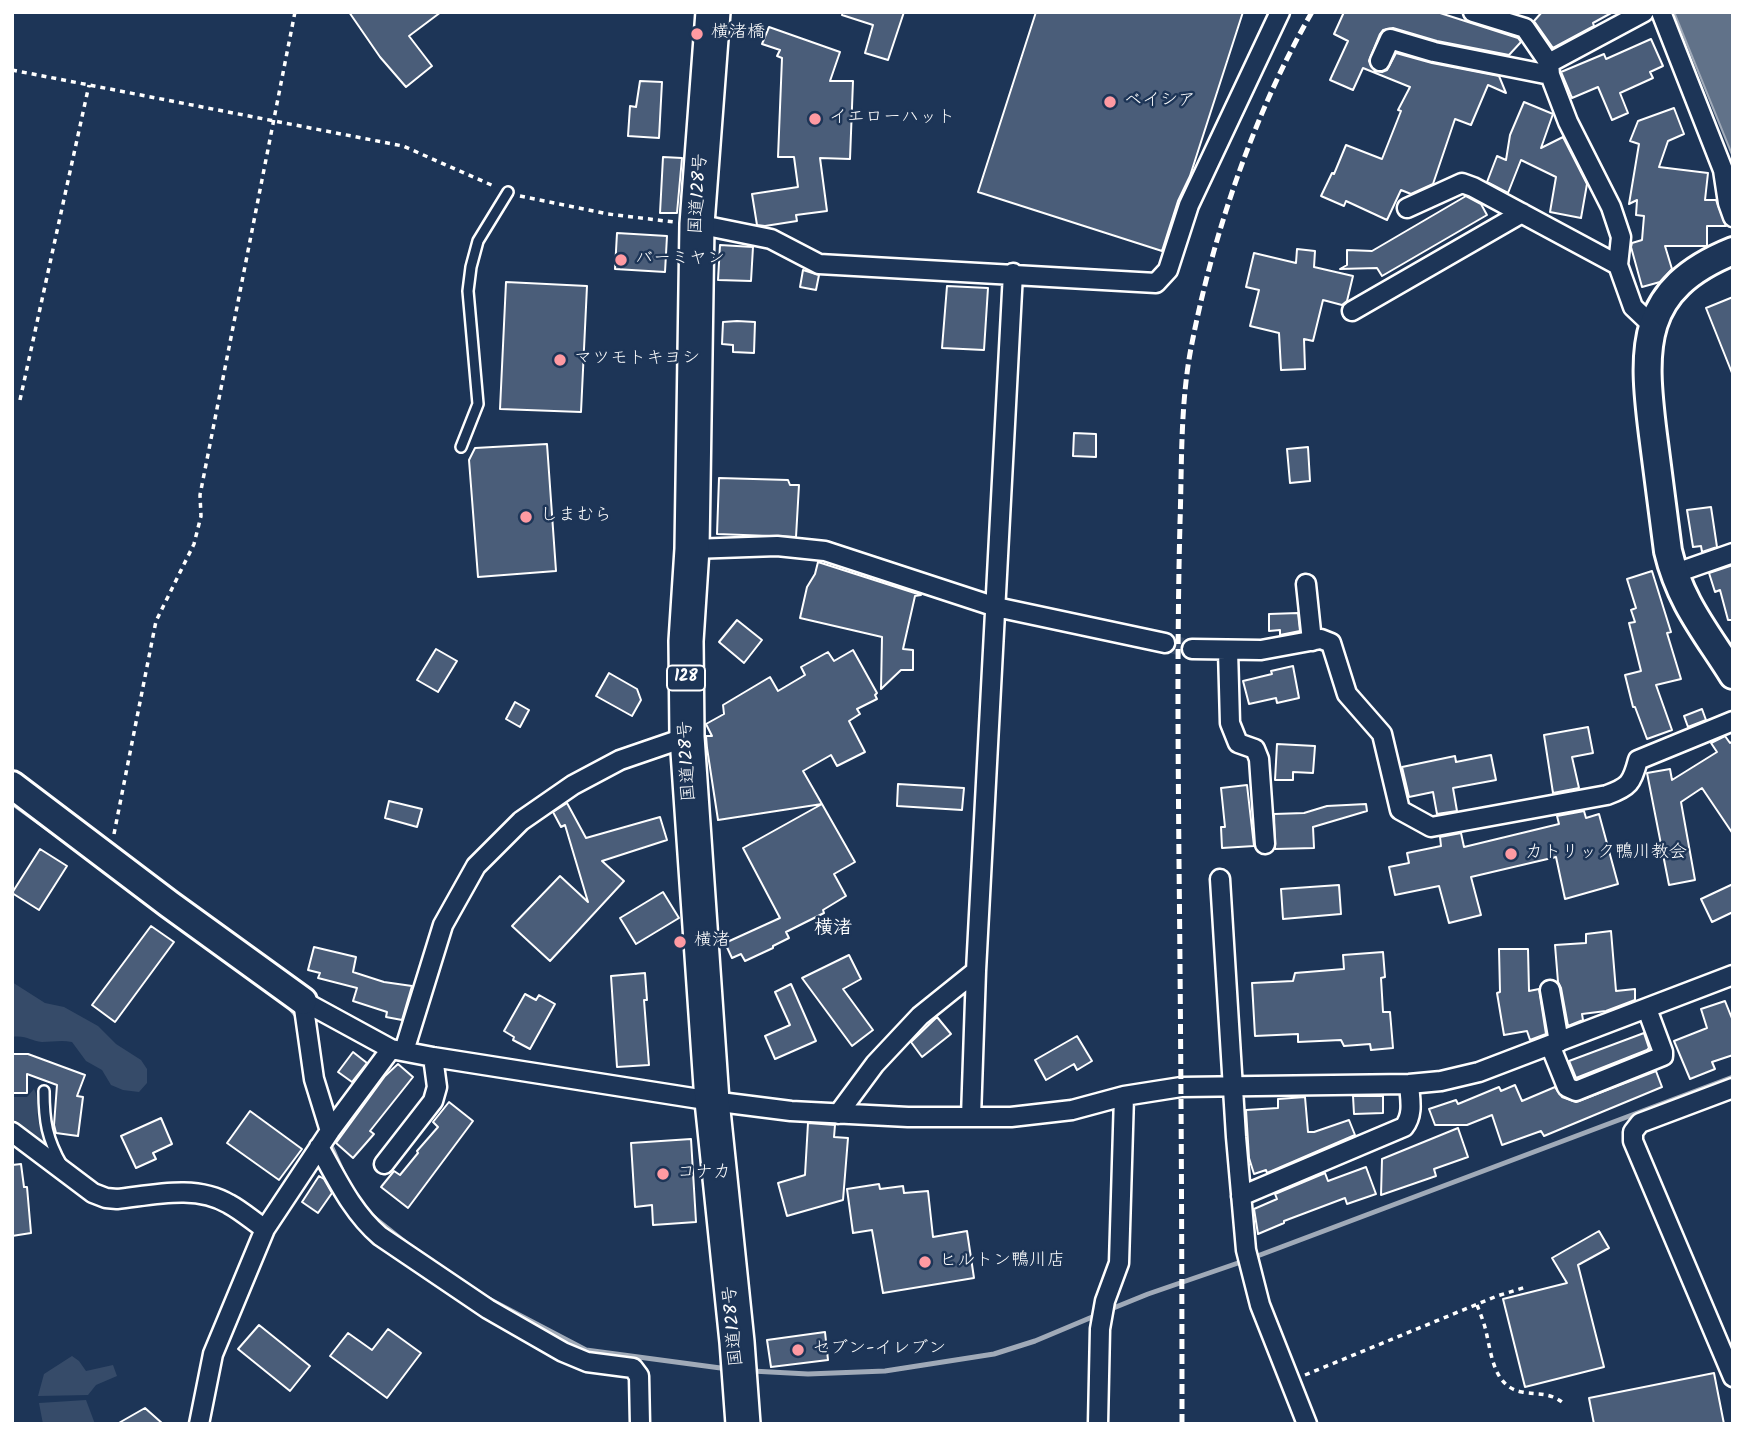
<!DOCTYPE html>
<meta charset="utf-8">
<style>
body{margin:0}
#map{position:relative;width:1745px;height:1436px;overflow:hidden;background:#1d3557;font-family:Kalam,sans-serif}
canvas{display:block}
.frame{position:absolute;inset:0;border:14px solid #fff;pointer-events:none}
</style>
<div id="map">
<canvas width="1745" height="1436"></canvas>
<div class="frame"></div>
</div>
<script>
const g = document.querySelector('canvas').getContext('2d');
g.lineJoin = 'round';
function paint(path, color) { g.fillStyle = color; g.fill(path, 'evenodd'); }
function stroke(path, color, width, dash) { g.strokeStyle = color; g.lineWidth = width; g.lineCap = dash ? 'butt' : 'round'; g.setLineDash(dash || []); g.stroke(path); }
function drawText(font, color, halo, rows, align = 'center') {
  g.font = font + ' Kalam,"Klee One",sans-serif'; g.lineWidth = 5; g.setLineDash([]); g.textBaseline = 'middle'; g.strokeStyle = halo; g.fillStyle = color; for (const [text, x, y, turn = 0] of rows) {
    g.save(); g.translate(x, y); g.rotate((+turn || 0) * Math.PI / 180); g.textAlign = isNaN(turn) ? turn : align; if (halo) g.strokeText(text, 0, 0); g.fillText(text, 0, 0); g.restore();
  }
}
paint(new Path2D(`
 M12 982 45 1003 64 1007 98 1026 116 1044 141 1060 147 1069V1083L139 1092 123 1090 111 1085 102 1070 86 1061 72 1042C61 1040 52 1042 42 1042 30 1041 27 1035 12 1037Z
 M34 1089C40 1100 35 1112 39 1124 43 1137 48 1137 45 1152L29 1154 12 1147V1097H27Z
 M72 1356 79 1361 86 1371 113 1365 117 1376 96 1385 88 1395 38 1396 44 1374Z
 M86 1400 95 1424H43L39 1403Z`), '#364b69');
const water = new Path2D(`
 M1674 12H1733V157Z`);
paint(water, '#617289');
stroke(water, '#a0aab8', 2);
stroke(new Path2D(`
 M12 803 66 842
 M286 1003 300 1020
 M332 1148 345 1177
 M367 1212 406 1243
 M1260 1255 1733 1077
 M483 1296 586 1350 728 1369
 M1106 1311 1148 1294 1241 1262
 M752 1371 808 1374 885 1371 994 1354 1035 1341 1097 1315`), '#a0aab8', 5);
const building = new Path2D(`
 M349 12H441L409 36 432 66 406 87 380 57Z
 M843 12H904L888 60 865 53 873 25 842 15Z
 M1036 12H1243L1190 176 1178 201 1162 251 978 192Z
 M1344 12H1437L1518 38 1521 42 1509 55 1437 41 1393 28 1383 30 1380 34 1369 61 1375 71 1382 72 1387 70 1396 53 1432 63 1499 76 1506 93 1488 85 1471 125 1455 119 1433 184 1411 194 1401 190 1387 220 1346 201 1344 206 1321 196 1332 173 1334 174 1346 145 1382 159 1401 111 1398 110 1410 87 1363 68 1353 90 1330 80 1348 41 1334 34Z
 M1542 12H1613L1593 23 1594 26 1553 48 1534 21Z
 M769 27 840 52 830 81H853L850 159 820 158 827 211 796 215 797 221 765 226 757 225 752 194 798 187 794 157H778L782 58 777 56 780 50 762 44Z
 M1651 39 1663 66 1650 72 1653 78 1620 93 1628 113 1612 120 1598 87 1572 98 1561 72 1604 54 1606 59Z
 M640 81 662 82 659 138 628 136 630 106 636 107Z
 M1524 102 1553 114 1541 148 1563 137 1587 184 1581 218 1550 212 1556 177 1521 160 1508 193 1487 182 1497 156 1506 160 1510 135Z
 M1674 108 1684 134 1668 141 1659 167 1708 173 1705 200H1716L1726 226H1707V246H1665L1672 269 1660 282 1642 287 1631 247 1632 243 1642 240 1644 216 1636 215 1637 200 1629 204 1639 144 1630 141 1638 121Z
 M663 157 682 158 677 213H660Z
 M1466 196 1481 204 1487 215 1382 276 1377 268 1340 269 1347 265V250L1372 251Z
 M617 233 667 236 665 272 615 269Z
 M720 245 753 247 751 281 718 280Z
 M1297 249 1315 251 1314 267 1353 276 1347 301 1342 305 1323 300 1313 341 1304 339 1305 369 1281 370 1279 333 1250 326 1259 290 1246 287 1254 253 1296 263Z
 M803 270 819 275 816 290 800 287Z
 M506 282 587 286 581 412 500 409Z
 M947 286 988 288 984 350 942 348Z
 M1733 297V373H1732L1706 308Z
 M737 321 755 322 754 353 733 352V345L722 344 723 322Z
 M1074 433 1096 434V457L1073 456Z
 M547 444 556 571 478 577 469 460 475 448Z
 M1308 447 1310 481 1290 483 1287 449Z
 M719 478 788 480 790 485H799L796 537 717 534Z
 M1711 507 1717 547 1702 552 1701 546 1693 547 1687 510Z
 M818 562 921 595 915 596 903 649 913 650V670H901L881 689 882 637 800 618 807 587 815 574Z
 M1733 565V620H1728L1720 590 1715 592 1709 573Z
 M1652 571 1671 632 1667 633 1681 679 1656 685 1672 730 1647 739 1635 707H1633L1625 675 1641 671 1629 623 1635 622 1631 610 1636 608 1627 579Z
 M1298 613 1300 631 1280 635V630L1269 631V614Z
 M737 620 762 640 744 663 719 642Z
 M436 649 457 661 438 692 417 680Z
 M853 650 877 693 875 695 877 699 857 709 860 714 849 721 865 752 837 766 831 755 803 771 822 804 718 820 707 748 706 736H712L706 724 724 714 723 705 770 677 778 691 805 675 801 667 828 652 834 661Z
 M1293 666 1299 698 1277 703 1276 698 1249 704 1243 681 1272 674 1271 671Z
 M609 673 637 689 641 700 632 716 596 696Z
 M515 702 529 710 520 727 506 719Z
 M1702 709 1706 720 1688 727 1684 716Z
 M1588 727 1593 753 1572 757 1579 788 1553 793 1544 735Z
 M1725 736 1730 743 1733 741V834L1702 788 1681 802 1695 880 1669 885 1647 773 1670 769 1672 780 1717 752 1711 743Z
 M1277 744 1315 746 1313 773 1293 772V780H1275Z
 M1491 755 1496 780 1453 788 1457 811 1437 814 1433 792 1409 797 1402 767 1455 756 1456 762Z
 M898 784 964 788 962 810 897 806Z
 M1247 785 1254 846 1222 848 1221 827H1225L1221 788Z
 M389 801 422 809 417 827 385 818Z
 M567 803 586 838 660 817 667 840 602 861 624 881 550 961 512 926 560 876 588 902 565 825 561 827 553 812Z
 M822 804 855 862 834 874 846 896 823 910 824 913 786 932 789 938 773 946V948L745 961 741 954 732 958 725 943 780 918 743 848Z
 M1366 804 1367 811 1313 827 1314 848 1275 849 1274 814 1304 813 1327 806Z
 M1584 811 1586 818 1599 814 1618 884 1565 899 1556 857 1471 877 1481 915 1449 923 1439 886 1395 895 1389 867 1409 863 1407 853 1441 846 1440 837 1461 833 1464 847 1559 824 1557 816Z
 M40 849 67 866 39 910 12 893Z
 M1733 884V912L1712 922 1701 899Z
 M1339 885 1341 914 1283 919 1281 889Z
 M663 892 679 918 636 944 620 918Z
 M151 926 174 942 115 1022 92 1005Z
 M1611 931 1616 991 1635 989V1000L1606 1011 1582 1014 1583 1020 1568 1026 1561 988 1558 982 1555 945 1586 943V934Z
 M314 947 356 957 353 972 384 982 412 986 402 1020 386 1017 387 1012 353 1001 357 988 318 978 320 973 308 970Z
 M1499 949H1528L1529 991 1539 989 1546 1034 1530 1040 1527 1031 1504 1035 1497 993 1500 992Z
 M1383 952 1385 977 1381 978 1383 1012H1390L1393 1048 1371 1050 1370 1044 1344 1046 1341 1040 1298 1042V1034L1255 1036 1252 983 1293 981 1295 973 1344 969 1343 955Z
 M849 955 861 979 843 989 873 1030 852 1046 802 978Z
 M645 973 647 1000H644L649 1065 617 1067 611 976Z
 M791 984 816 1041 775 1059 765 1036 790 1025 775 992Z
 M525 994 536 1000 539 995 555 1004 530 1049 513 1040 514 1037 504 1031Z
 M1725 1001 1733 1021V1055L1712 1062 1715 1069 1690 1079 1674 1041 1707 1028 1701 1009Z
 M937 1017 951 1034 922 1057 911 1042Z
 M1644 1033 1649 1048 1647 1050 1576 1078 1569 1061Z
 M1077 1036 1092 1061 1077 1070 1074 1064 1046 1080 1035 1060Z
 M353 1052 367 1063 352 1082 338 1072Z
 M12 1054H28L85 1075 77 1096 83 1097 78 1136 56 1133 54 1125 57 1085 27 1074V1093H12Z
 M398 1064 413 1077 370 1131 374 1134 353 1158 336 1143 385 1076Z
 M1656 1071 1662 1087 1544 1136 1541 1131 1502 1145 1492 1115 1467 1125H1435L1429 1109 1456 1100 1458 1104 1499 1087 1501 1091 1515 1085 1522 1101 1555 1087 1562 1097 1576 1102Z
 M1353 1096H1383V1113L1354 1114Z
 M1305 1097 1308 1132H1314L1349 1120 1355 1135 1267 1173 1266 1170 1254 1174 1249 1158 1246 1110 1278 1108V1099Z
 M449 1102 473 1121 408 1208 381 1187 394 1171 400 1175 418 1153 417 1151 438 1127 433 1122Z
 M250 1111 302 1149 279 1180 227 1143Z
 M161 1118 172 1144 153 1153 156 1159 136 1168 121 1136Z
 M808 1123 835 1125 834 1137 848 1138 843 1200 787 1216 778 1183 805 1175Z
 M1458 1128 1468 1157 1434 1169 1436 1176 1381 1195 1382 1159Z
 M691 1139 696 1222 653 1225 652 1205 635 1207 631 1143Z
 M21 1164 24 1187H27L31 1233 12 1236V1165Z
 M1366 1167 1376 1194 1347 1204 1345 1198 1284 1221V1223L1258 1234 1254 1209 1277 1199 1275 1194 1325 1173 1328 1181Z
 M319 1176 324 1179 332 1193 318 1213 302 1202Z
 M879 1184 880 1189 903 1186 904 1193 928 1191 933 1237 967 1231 974 1278 883 1293 872 1230 853 1233 847 1189Z
 M1599 1231 1609 1248 1578 1265 1604 1367 1525 1387 1503 1299 1567 1283 1552 1258Z
 M259 1325 310 1366 290 1391 238 1349Z
 M388 1329 421 1353 387 1398 330 1356 348 1333 372 1350Z
 M825 1332 828 1360 771 1367 767 1340Z
 M1714 1373 1724 1424H1594L1589 1398Z
 M145 1408 163 1424H117Z`);
paint(building, '#4a5d79');
stroke(building, '#fff', 2);
stroke(new Path2D(`
 M1165 643 1192 649`), '#344968', 18, [18, 9]);
const lane = new Path2D(`
 M461 447 478 404 468 291 471 267 478 241 508 192
 M44 1091C44 1121 47 1139 62 1165`);
const street = new Path2D(`
 M1473 12 1525 28 1549 63 1550 75 1568 122 1611 207 1621 237 1618 265
 M1661 12 1723 170 1728 203 1733 217
 M1380 61 1390 39 1434 52 1550 75
 M1549 63 1644 12
 M1407 208 1462 183 1473 187 1618 265 1633 307 1652 325
 M697 224 771 239 819 264 1156 283 1168 270 1189 205 1280 12
 M1352 311 1522 213
 M692 549 777 546 825 551 996 607 1165 643
 M1673 574 1733 553
 M1306 584 1312 641
 M1192 649 1261 650 1321 639 1331 643 1347 694 1382 734 1400 810 1431 827 1607 795C1629 787 1632 783 1638 760L1733 721
 M1228 650 1230 723 1238 743 1255 749 1259 759 1265 844
 M1220 879 1236 1137 1246 1250 1260 1305 1307 1424
 M1550 990 1559 1042
 M303 1001 391 1049 433 1057 712 1101 791 1111 908 1117H1011L1072 1110 1124 1096 1181 1087 1409 1084 1441 1081 1479 1072 1733 975
 M303 1001 314 1079 330 1131
 M1550 1045 1567 1087 1576 1091 1663 1056V1052L1647 1009
 M404 1051 443 925 476 866 521 821 573 785 620 760 687 737
 M1733 1088 1640 1123 1633 1132V1141L1733 1377
 M838 1114 875 1064 920 1016 976 971
 M971 1117 976 971 1013 273
 M12 1132 93 1193 106 1198 117 1199C153 1195 196 1184 229 1204 242 1211 253 1221 265 1229
 M319 1147C337 1179 352 1212 380 1236L488 1309 563 1352 587 1362 633 1368 639 1376 640 1424
 M384 1164 433 1101 437 1087 433 1057
 M1241 1196 1404 1127C1414 1114 1410 1099 1409 1084
 M199 1424 213 1354 265 1229 330 1131 391 1049
 M1098 1424 1100 1329 1105 1301 1119 1263 1124 1096`);
const secondary = new Path2D(`
 M1733 251C1639 289 1642 347 1653 435 1658 474 1663 513 1668 551 1680 602 1706 632 1733 675
 M12 785 169 904 303 1001`);
const highway = new Path2D(`
 M713 12 697 224 692 549 686 641 687 737 712 1101 737 1342 743 1424`);
stroke(lane, '#fff', 14);
stroke(street, '#fff', 23);
stroke(secondary, '#fff', 32);
stroke(highway, '#fff', 38);
stroke(new Path2D(`
 M12 70 403 146 496 187
 M520 196 608 214 674 222
 M20 400 89 85
 M114 834 156 621 194 544 201 516 200 495 295 12
 M1477 1305C1481 1315 1485 1325 1487 1336 1492 1358 1495 1387 1522 1392 1538 1395 1550 1392 1563 1403
 M1305 1375 1497 1296 1526 1287`), '#fff', 3.5, [5, 5]);
stroke(lane, '#1d3557', 9);
stroke(street, '#1d3557', 18);
stroke(secondary, '#1d3557', 26);
stroke(highway, '#1d3557', 33);
stroke(new Path2D(`
 M1182 1424C1182 1236 1181 1049 1179 861 1178 748 1177 636 1180 523 1182 463 1180 402 1192 343 1214 231 1255 111 1312 12`), '#fff', 5, [10, 5]);
for (const [x, y, r, color] of [
 [697,34,7,"#ff9aa2"],
 [1110,102,7,"#ff9aa2"],
 [815,119,7,"#ff9aa2"],
 [621,260,7,"#ff9aa2"],
 [560,360,7,"#ff9aa2"],
 [526,517,7,"#ff9aa2"],
 [1511,854,7,"#ff9aa2"],
 [680,942,7,"#ff9aa2"],
 [663,1174,7,"#ff9aa2"],
 [925,1262,7,"#ff9aa2"],
 [798,1350,7,"#ff9aa2"]
]) { const dot = new Path2D(); dot.arc(x, y, r, 0, 2 * Math.PI); g.fillStyle = color; g.fill(dot); stroke(dot, '#1d3557', 2.5); }
for (const [x, y, w] of [
 [686,678,38]
]) { const box = new Path2D(); box.roundRect(x - w / 2, y - 12.5, w, 25, 5); g.fillStyle = '#1d3557'; g.fill(box); stroke(box, '#fff', 2); }
drawText('bold 16px', '#fff', null, [
 ["128",686,678]
]);
drawText('18px', '#fff', '#1d3557', [
 ["横渚橋",711,34],
 ["ベイシア",1124,102],
 ["イエローハット",829,119],
 ["バーミヤン",635,260],
 ["マツモトキヨシ",574,360],
 ["しまむら",540,517],
 ["カトリック鴨川教会",1525,854],
 ["横渚",694,942],
 ["コナカ",677,1174],
 ["ヒルトン鴨川店",939,1262],
 ["セブン-イレブン",812,1350]
], 'left');
drawText('18px', '#fff', '#1d3557', [
 ["国道128号",700,194,-86],
 ["国道128号",689,761,-93],
 ["国道128号",735,1326,-95]
]);
drawText('bold 19px', '#fff', '#1d3557', [
 ["横渚",833,930]
]);
</script>
